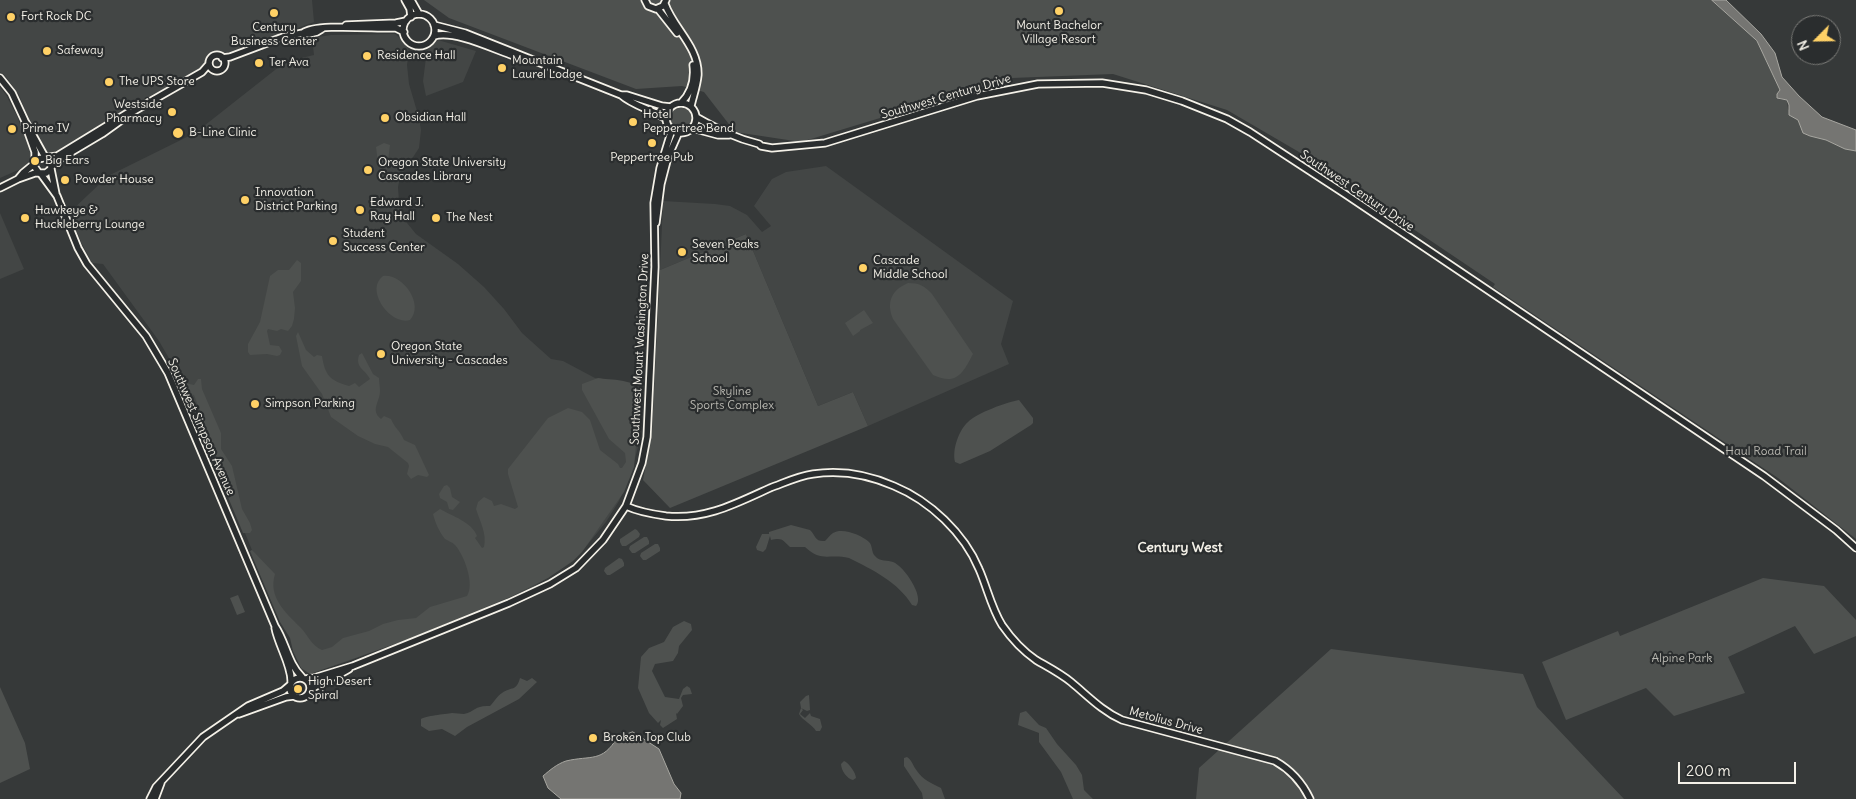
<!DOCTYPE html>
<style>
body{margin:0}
#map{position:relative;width:1856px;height:799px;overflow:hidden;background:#363939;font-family:Delius,sans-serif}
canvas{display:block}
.north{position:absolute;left:1791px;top:15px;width:50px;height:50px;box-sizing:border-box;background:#2a2d2e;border:1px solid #7b7b78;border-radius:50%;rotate:247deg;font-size:14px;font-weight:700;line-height:20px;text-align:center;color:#f4f1e8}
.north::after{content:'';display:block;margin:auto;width:18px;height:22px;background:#ffd166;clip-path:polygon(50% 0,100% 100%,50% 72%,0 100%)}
.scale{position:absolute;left:1678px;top:762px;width:118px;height:22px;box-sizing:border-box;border:2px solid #f4f1e8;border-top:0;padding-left:6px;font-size:15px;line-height:18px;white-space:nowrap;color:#f4f1e8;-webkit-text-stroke:4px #2a2d2e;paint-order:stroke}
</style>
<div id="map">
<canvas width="1856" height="799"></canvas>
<div class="north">N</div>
<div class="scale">200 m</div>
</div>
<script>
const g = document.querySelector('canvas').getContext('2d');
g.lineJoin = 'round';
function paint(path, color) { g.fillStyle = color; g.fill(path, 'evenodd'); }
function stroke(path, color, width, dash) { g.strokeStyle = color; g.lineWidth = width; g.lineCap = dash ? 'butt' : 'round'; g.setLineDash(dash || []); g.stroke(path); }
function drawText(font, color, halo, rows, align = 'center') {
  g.font = font + ' Delius,sans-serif'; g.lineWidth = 4.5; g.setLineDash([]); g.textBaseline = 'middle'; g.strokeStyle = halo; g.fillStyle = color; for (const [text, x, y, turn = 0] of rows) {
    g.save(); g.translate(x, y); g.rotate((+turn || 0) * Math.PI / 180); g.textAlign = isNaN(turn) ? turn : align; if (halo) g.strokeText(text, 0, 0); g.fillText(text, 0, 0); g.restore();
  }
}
paint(new Path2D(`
 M0 0H312L314 22 245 47 218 59 58 155 48 156 42 152 19 95 6 77 0 72Z
 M395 34 404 42 409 51 407 65 409 84 419 118 421 130 419 148 400 177 398 187 399 201 407 223 416 234 458 264 484 287 504 309 522 333 551 359 563 361 595 378 613 383 640 385 642 387 638 447 630 477 619 501 606 522 584 549 558 570 533 587 497 603 346 662 315 671 283 625 192 405 174 367 159 341 103 264 92 263 81 242 69 213 108 176 195 133 280 66 293 60 314 55 312 38 331 35Z
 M438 40 476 51 463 82 426 96 423 81 426 58 428 48Z
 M0 87 6 95 17 116 31 154V158L25 167 0 178Z
 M826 166 1013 301 1001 344 1009 364 868 426 853 392 818 406 746 234 660 270 663 201 715 204 730 206 747 215 762 232 771 226 754 206 772 179 786 172Z
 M0 213 24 269 0 279Z`), '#434645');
paint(new Path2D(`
 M424 0H1712L1757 41 1780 90 1777 94 1779 99 1787 100 1788 109 1798 120 1801 128 1810 136 1826 140 1845 149 1856 151V539L1778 478 1493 287 1495 284 1385 210 1388 209 1342 179 1336 175V178L1299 152 1227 110 1113 74 1012 78 801 142 735 132 704 92 682 86 636 89 449 18Z
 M669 118a12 12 0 1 1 24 0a12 12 0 1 1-24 0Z
 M384 143 390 145 387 169 378 163 376 147Z
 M746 234 818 406 853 392 868 426 670 508 643 480 652 431 660 270Z
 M297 260 301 263V281L293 292 295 308 294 319 292 326 288 331 281 329 277 331 268 329 267 331 270 345 279 346 282 351 280 355 277 356 267 354 250 355 248 352V344L260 322 270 276 278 270H289Z
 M383 276C402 273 425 304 410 320 391 326 364 290 383 276Z
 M908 283C919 283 925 286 932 294L973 354C963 373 957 386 933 375L893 319C886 303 891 290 908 283Z
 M864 310 873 323 860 330V331L853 336 845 323Z
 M298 332 306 350 314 357 317 355 322 356C325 376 331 381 349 386L355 383 359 387 370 379C365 369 355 368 359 355L362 353 373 374 379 378C379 382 380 387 380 391 380 402 370 410 381 419L384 416 391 419C395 429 400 430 404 440L415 445 429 475 427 477 418 475 411 479 407 474 409 466 408 463 388 447 375 444 358 436 331 417 322 394 302 366 296 336Z
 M598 378C610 380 636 379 641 391L634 467 624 492 582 552 573 561 548 578 510 597 409 639 310 674 301 668 293 651 290 638 280 622 250 551 252 550 275 574C268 597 285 612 300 627 308 635 311 645 322 650L332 647 343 638 369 631 383 624 398 620 416 618 430 607 467 596C475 584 464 555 455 545 452 542 448 541 445 539 439 532 435 522 433 514L440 509C452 516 472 522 477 536L475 538 482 548 484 547C487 533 480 522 476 509L478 502 484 497 492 501 494 506 501 504 515 509 518 507 508 474V469L548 418 568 408 582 412 590 420 600 450 618 464 620 468H622L626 462 625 453 609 439 582 390V384Z
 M198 379H201L202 389 221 433V449L232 466 242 509 250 523 252 530 250 533H243L210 454 207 432 200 417V411L194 395C187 393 184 395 181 387L185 383 194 385Z
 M1019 400 1033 418V423L1031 425 990 451 960 464 955 462C952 449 959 430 968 422 977 413 1007 402 1019 400Z
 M447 485 450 488 452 497 460 502 453 510 449 509 447 502 440 498 439 494 444 486Z
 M791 525 810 530C816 536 815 542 825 541 827 539 830 535 833 533 842 527 862 535 869 542 873 546 871 552 875 556 880 562 888 560 893 562 904 566 925 597 916 606L912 605C898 582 873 570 849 558 829 553 822 563 805 547H790C783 541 783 537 771 540L770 536 766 549 763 552 757 550 756 547 762 534H769V532Z
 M635 529 637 530 640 534 639 537 626 546H622L620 542V539Z
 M644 537H647L649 541V544L635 553H632L629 549 630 546Z
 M655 544H658L660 548V551L646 560H643L640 556 641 553Z
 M619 558 622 559 624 563V566L610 575H607L604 571 605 568Z
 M1763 578 1824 586 1856 620V636L1814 654 1795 626 1728 657 1745 693 1674 716 1646 688 1566 720 1542 662 1618 631 1620 636Z
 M238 595 245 612 237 615 230 598Z
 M684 621 691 624 692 630 679 646 678 653 673 661 655 664 652 671 665 697 679 699 683 689 687 686 690 688 692 694 683 695 681 698 683 706 677 714 676 713 677 719 663 728 660 725 661 720 658 723 649 713 638 688 641 657 649 648 664 642 673 627Z
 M1331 649 1523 674 1537 707 1624 799H1196L1199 768Z
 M520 678 527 681 532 678 537 682 519 699 467 727 455 736 442 729 429 731 421 726V719C425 716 445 714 452 713 456 713 460 714 464 714 476 711 475 705 490 706 494 702 497 696 502 693 512 686 516 692 520 678Z
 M0 687 25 743 30 769 0 783Z
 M809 695 810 710 807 711 801 708 803 710 800 714 805 718 810 713 811 716 820 719 822 727 820 731H816C812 724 803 721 799 714L801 708 800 702 806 696Z
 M1026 711 1039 725 1046 728 1057 744 1076 765 1082 775 1084 790 1093 799H1073L1061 772 1039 742V733L1018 725 1020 713Z
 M907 757C912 760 913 766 917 771 923 780 931 783 941 788L945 799H923L922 793 904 766V758Z
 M844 761C849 763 856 773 856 778L853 780C847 779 841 770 841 764Z`), '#4e514f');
const water = new Path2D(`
 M1712 0H1726L1761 34 1775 53 1782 77 1799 96 1822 117 1856 130V151L1845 149 1826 140 1810 136 1803 133 1798 120 1789 115V105L1787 100 1777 98V94L1780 90 1757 41Z
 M633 732 659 749 674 784 681 793 680 799H561L548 788 543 776C550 770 557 764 566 761 591 755 602 763 617 738Z`);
paint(water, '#757572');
stroke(water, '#a8a7a1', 1);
const secondary = new Path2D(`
 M405 0 410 9 411 17
 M411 0 419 14
 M645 0 648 6 656 9 663 6 666 0
 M665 4C674 29 699 47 698 75 697 86 693 97 691 106
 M658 9 677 33
 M403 30a16 16 0 1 1 32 0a16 16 0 1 1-32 0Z
 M346 25 396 23 406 21
 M434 25 465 33 621 95H627L662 106 671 107
 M303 33C315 23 377 29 396 28L404 32
 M434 36C455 30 493 49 514 56L520 57
 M209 63a8 8 0 1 1 16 0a8 8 0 1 1-16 0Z
 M222 58 230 57 283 37 303 33 309 34 317 32 322 29
 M0 78 12 93 25 121 45 157
 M621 95C633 106 653 110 666 119
 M681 103C691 93 695 80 693 65
 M666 118a15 15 0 1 1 30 0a15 15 0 1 1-30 0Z
 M696 117C717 129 735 138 759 144L761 146 772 148 825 143 977 96 1038 84 1102 83 1146 90 1182 101 1227 119 1250 132 1345 194 1764 476 1836 530 1856 548
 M25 124 35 152V161
 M692 128 718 135H729
 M51 167 60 159 102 134 134 111 202 72 209 64
 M51 169 56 194
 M39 173 34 166 37 159 57 156 129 112
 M41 174 57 196 78 248 87 264 146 336 168 373 275 626C286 642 288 664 302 677
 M18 179 23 173 34 164
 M0 188 18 179 35 173H46L51 169V164
 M656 223 661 184 668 157 679 132
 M626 506C639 512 651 514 666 516 705 520 735 504 770 488 784 483 798 476 813 474 840 470 869 475 894 486 930 501 964 533 979 569 987 587 991 607 1002 625 1011 638 1023 651 1036 660 1048 667 1060 673 1071 682 1088 696 1102 711 1122 720L1275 761C1291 770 1302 782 1310 799
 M275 628C278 645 292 666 291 682
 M290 688a10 10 0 1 1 20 0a10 10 0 1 1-20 0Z
 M305 679 314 678 353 666 509 603 550 584 576 568 603 540 626 506 642 463 647 437 655 267 654 203 660 168 672 129
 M310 691C321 680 337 677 349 669
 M239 714 286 697 294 696
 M150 799 156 787 203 737 248 706 283 691 290 685
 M155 799 161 783`);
stroke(secondary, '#f4f1e8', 9);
stroke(secondary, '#2a2d2e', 5.5);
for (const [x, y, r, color] of [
 [1059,11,5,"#ffd166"],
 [274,13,5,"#ffd166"],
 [11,17,5,"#ffd166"],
 [47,51,5,"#ffd166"],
 [367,56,5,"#ffd166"],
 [259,63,5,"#ffd166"],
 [502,68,5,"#ffd166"],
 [109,82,5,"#ffd166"],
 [172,112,5,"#ffd166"],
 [385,118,5,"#ffd166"],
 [633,122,5,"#ffd166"],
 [12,129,5,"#ffd166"],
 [178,133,6,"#ffd166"],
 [652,143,5,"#ffd166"],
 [35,161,5,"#ffd166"],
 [368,170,5,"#ffd166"],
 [65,180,5,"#ffd166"],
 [245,200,5,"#ffd166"],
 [360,210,5,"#ffd166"],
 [25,218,5,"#ffd166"],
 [436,218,5,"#ffd166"],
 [333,241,5,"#ffd166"],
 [682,252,5,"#ffd166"],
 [863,268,5,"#ffd166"],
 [381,354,5,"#ffd166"],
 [255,404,5,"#ffd166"],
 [298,689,5,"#ffd166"],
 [593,738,5,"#ffd166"]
]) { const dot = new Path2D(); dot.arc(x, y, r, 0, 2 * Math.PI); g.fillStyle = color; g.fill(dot); stroke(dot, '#2a2d2e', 2); }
drawText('12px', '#f4f1e8', '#2a2d2e', [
 ["Fort Rock DC",21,17],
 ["Mount Bachelor",1059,26,"center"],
 ["Village Resort",1059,40,"center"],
 ["Century",274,28,"center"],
 ["Business Center",274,42,"center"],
 ["Safeway",57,51],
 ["Residence Hall",377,56],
 ["Mountain",512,61],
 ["Laurel Lodge",512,75],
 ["Ter Ava",269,63],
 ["The UPS Store",119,82],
 ["Westside",162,105,"right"],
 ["Pharmacy",162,119,"right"],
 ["Hotel",643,115],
 ["Peppertree Bend",643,129],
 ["Obsidian Hall",395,118],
 ["Prime IV",22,129],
 ["B-Line Clinic",189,133],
 ["Peppertree Pub",652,158,"center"],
 ["Big Ears",45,161],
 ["Oregon State University",378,163],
 ["Cascades Library",378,177],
 ["Powder House",75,180],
 ["Innovation",255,193],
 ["District Parking",255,207],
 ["Edward J.",370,203],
 ["Ray Hall",370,217],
 ["Hawkeye &",35,211],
 ["Huckleberry Lounge",35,225],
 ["The Nest",446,218],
 ["Student",343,234],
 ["Success Center",343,248],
 ["Seven Peaks",692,245],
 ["School",692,259],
 ["Cascade",873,261],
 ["Middle School",873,275],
 ["Oregon State",391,347],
 ["University - Cascades",391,361],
 ["Simpson Parking",265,404],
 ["High Desert",308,682],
 ["Spiral",308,696],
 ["Broken Top Club",603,738]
], 'left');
drawText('12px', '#f4f1e8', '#2a2d2e', [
 ["Southwest Century Drive",946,97,-16],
 ["Southwest Century Drive",1357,191,34],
 ["Southwest Mount Washington Drive",640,349,-87],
 ["Southwest Simpson Avenue",201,427,66],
 ["Metolius Drive",1166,721,15]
]);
drawText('12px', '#bab9b2', '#2a2d2e', [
 ["Skyline",732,392],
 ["Sports Complex",732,406],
 ["Haul Road Trail",1766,452],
 ["Alpine Park",1682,659]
]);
drawText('bold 14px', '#f4f1e8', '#2a2d2e', [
 ["Century West",1180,548]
]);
</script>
